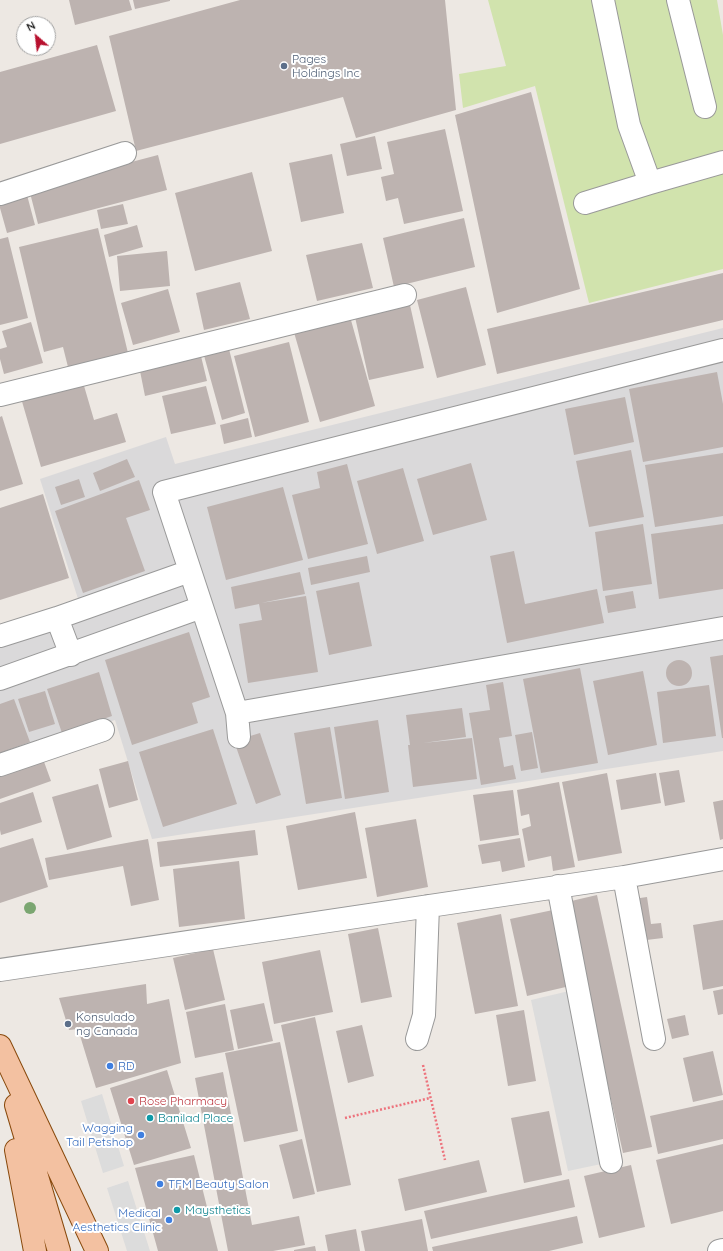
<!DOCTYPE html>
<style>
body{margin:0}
#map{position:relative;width:723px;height:1251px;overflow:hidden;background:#ede8e3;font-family:Quicksand,sans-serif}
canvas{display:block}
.north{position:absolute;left:16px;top:16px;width:40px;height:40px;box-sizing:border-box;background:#fff;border:1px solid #a4a4a4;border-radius:50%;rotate:332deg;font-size:11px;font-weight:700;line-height:16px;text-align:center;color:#1c1c1c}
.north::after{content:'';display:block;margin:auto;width:14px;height:18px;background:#b8112f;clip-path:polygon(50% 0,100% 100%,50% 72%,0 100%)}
</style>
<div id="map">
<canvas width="723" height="1251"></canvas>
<div class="north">N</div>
</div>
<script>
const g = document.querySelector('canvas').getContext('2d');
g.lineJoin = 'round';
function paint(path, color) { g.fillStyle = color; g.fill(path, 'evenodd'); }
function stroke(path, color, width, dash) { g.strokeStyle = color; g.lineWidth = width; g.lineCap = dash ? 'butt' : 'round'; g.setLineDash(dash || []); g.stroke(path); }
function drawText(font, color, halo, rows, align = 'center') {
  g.font = font + ' Quicksand,sans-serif'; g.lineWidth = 4; g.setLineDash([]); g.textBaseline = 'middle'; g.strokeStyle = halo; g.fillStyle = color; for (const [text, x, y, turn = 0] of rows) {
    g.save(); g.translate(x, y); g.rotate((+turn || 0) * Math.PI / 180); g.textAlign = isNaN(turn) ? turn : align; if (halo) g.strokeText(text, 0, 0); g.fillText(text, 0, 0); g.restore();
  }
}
paint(new Path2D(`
 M723 328V751L152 839 115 720 0 758V629L79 602 40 479 166 437 175 464Z`), '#dad9da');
paint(new Path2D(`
 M488 0H717L723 35V269L589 303 535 86 463 108 459 74 506 66Z`), '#d1e3ad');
paint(new Path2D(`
 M569 991 606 1163 568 1171 531 1000Z
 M102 1094 124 1166 103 1173 81 1101Z
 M128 1181 150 1251H127L107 1188Z`), '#dcdcdc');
paint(new Path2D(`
 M69 0H129L132 10 75 25Z
 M133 0H170V1L135 9Z
 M240 0H445L456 110 356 138 343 97 136 151 109 36Z
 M97 45 116 111 0 144V72Z
 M531 92 580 289 497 313 455 115Z
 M445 129 463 211 404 224 398 198 386 201 381 177 394 174 387 142Z
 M375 136 382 169 347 176 340 144Z
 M332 154 344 213 301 222 289 163Z
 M158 155 167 190 38 224 29 189Z
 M252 172 272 251 195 271 175 193Z
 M27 195 35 225 7 233 0 208V203Z
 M123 204 128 224 101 229 97 210Z
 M464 218 475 267 394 287 383 238Z
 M137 225 143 247 109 257 104 235Z
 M98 228 128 353 68 367 63 347 44 352 19 247Z
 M8 237 28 318 0 325V239Z
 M362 243 373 288 317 301 306 255Z
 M167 251 170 286 120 291 117 256Z
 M723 273V320L497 374 487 329Z
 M240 282 250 319 204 330 196 293Z
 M466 287 486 365 437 378 417 300Z
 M168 289 180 332 133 345 121 303Z
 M410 305 424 368 369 380 355 317Z
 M349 313 375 406 320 422 293 329Z
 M31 322 43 363 4 374 0 359V349L7 347 2 331Z
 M289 342 309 422 255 437 234 356Z
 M228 345 245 413 222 420 203 352Z
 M200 352 207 381 145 396 139 366Z
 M717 372 723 404V447L643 462 629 389Z
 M82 379 94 420 117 413 126 442 41 467 21 398Z
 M206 386 216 424 171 434 162 396Z
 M625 397 634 442 574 455 565 409Z
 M2 416 23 484 0 491V417Z
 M248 418 252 437 224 444 220 425Z
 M631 450 644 517 589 527 576 461Z
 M723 453V516L655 527 645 465Z
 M127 459 135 477 100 491 93 473Z
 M471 463 487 520 433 535 417 479Z
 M347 464 368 544 308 559 292 495 320 488 317 472Z
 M403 468 424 541 377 554 357 481Z
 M79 479 85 497 61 505 55 487Z
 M139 480 150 510 126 518 145 571 83 593 55 511Z
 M283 487 303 560 226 580 207 507Z
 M43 494 69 578 0 600V508Z
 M643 524 652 584 603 591 595 532Z
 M723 524V589L659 599 651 534Z
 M514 551 525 604 597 589 604 623 507 643 490 556Z
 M367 556 370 572 311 585 308 568Z
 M300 572 305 594 261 603 306 596 318 672 248 683 239 624 262 620 259 604 235 609 231 587Z
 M359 582 372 646 329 655 316 591Z
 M633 591 636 608 608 613 605 596Z
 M189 632 210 697 192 703 198 723 132 745 105 660Z
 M723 655V738H722L710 657Z
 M666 673a13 13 0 1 1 26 0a13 13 0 1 1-26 0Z
 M580 668 598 763 541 773 523 679Z
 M643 671 657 745 608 755 593 681Z
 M99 672 112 716 62 733 47 689Z
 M503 682 512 736 499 738 504 767 513 765 516 779 481 785 469 713 490 710 486 685Z
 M709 685 716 736 663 743 657 692Z
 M45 691 55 724 29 732 18 699Z
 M14 699 30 742 0 753V704Z
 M462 708 466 737 423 743 472 738 477 779 413 787 408 745H410L406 715Z
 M378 720 389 792 345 799 334 727Z
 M330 727 342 798 306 804 294 733Z
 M213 729 237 804 163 827 139 752Z
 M532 732 538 768 521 771 515 735Z
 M260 733 281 795 256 804 234 741Z
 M43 759 51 781 0 799V775Z
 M128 761 138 800 109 808 99 769Z
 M679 770 685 802 665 806 659 773Z
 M607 773 622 853 578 861 562 782Z
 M656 773 661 803 621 810 616 780Z
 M559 782 575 867 553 871 551 856 528 861 522 829 531 826 529 814 521 816 517 790Z
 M98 784 112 837 67 850 52 797Z
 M513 790 519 835 480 841 473 795Z
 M33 792 42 822 1 835 0 830V803Z
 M723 800V839L720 840 713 802Z
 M355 812 367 878 298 890 286 826Z
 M416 819 428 887 377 897 365 828Z
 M255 830 258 855 160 867 157 842Z
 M33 838 48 887 0 903V848Z
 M520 838 525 867 502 872 500 861 482 864 478 845Z
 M148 839 159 900 131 906 123 866 49 880 45 858Z
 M239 861 245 919 179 927 173 869Z
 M597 895 652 1147 623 1153 567 902Z
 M647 897 651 924 661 923 663 938 638 941 633 899Z
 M553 910 570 986 527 996 510 919Z
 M501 914 518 1006 475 1014 457 923Z
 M723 920V986L703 990 693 925Z
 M378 928 392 997 361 1003 348 934Z
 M213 949 225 1000 185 1010 173 958Z
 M320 950 333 1012 274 1024 262 962Z
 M146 984 147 1004 169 999 181 1063 96 1088 78 1029 69 1030 59 998Z
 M723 989V1014L718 1015 713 991Z
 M264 1003 273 1041 238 1049 230 1010Z
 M225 1004 234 1050 195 1058 186 1012Z
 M524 1010 536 1081 508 1086 496 1015Z
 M685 1015 689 1035 672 1039 667 1019Z
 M315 1017 351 1185 317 1192 281 1025Z
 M362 1025 374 1076 348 1083 336 1031Z
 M280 1042 298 1131 244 1142 225 1053Z
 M713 1051 723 1095 693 1102 683 1058Z
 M167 1070 191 1148 134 1165 110 1088Z
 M223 1072 252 1225 299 1216 305 1245 273 1251H228L195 1078Z
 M723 1100V1139L658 1154 650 1116Z
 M549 1111 562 1175 524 1183 511 1118Z
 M302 1139 315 1194 293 1199 279 1145Z
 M723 1144V1211L671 1224 656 1160Z
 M194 1155 218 1251H158L135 1168Z
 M479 1160 487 1192 405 1211 398 1179Z
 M631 1165 645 1227 599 1238 584 1176Z
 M569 1179 575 1207 431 1239 424 1211Z
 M577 1216 583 1243 549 1251H433L432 1247Z
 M422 1219 428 1251H365L361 1231Z
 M356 1229 360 1251H328L325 1235Z
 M315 1246 316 1251H294V1250Z`), '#bdb3b0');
const minor = new Path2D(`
 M603 0 629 125 650 183
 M678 0 705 107
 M0 194 125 153
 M585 203 650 183 723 162
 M0 395 405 295
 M57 618 71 655
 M0 636 57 618 190 571
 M0 679 202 607
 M237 713 723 628
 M239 737 237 713 164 492 723 350
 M0 765 103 730
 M624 877 654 1039
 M558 886 611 1162
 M0 970 624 877 723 859
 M417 1039 424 1015 428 906
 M719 1251 723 1250`);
const major = new Path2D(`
 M0 1046 97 1251
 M16 1105 59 1251
 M16 1150 35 1251`);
stroke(minor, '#999', 24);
stroke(major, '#88490c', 24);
stroke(new Path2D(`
 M423 1065 445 1160
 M345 1118 430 1098`), '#ed737d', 2.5, [2, 2]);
stroke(minor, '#fff', 22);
stroke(major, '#f3c1a1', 22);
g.fillStyle = '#7ba671';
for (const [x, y] of [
 [30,908]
]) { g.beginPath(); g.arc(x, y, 6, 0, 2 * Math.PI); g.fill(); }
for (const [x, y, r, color] of [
 [284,66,4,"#5c6f8a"],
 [68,1024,4,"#5c6f8a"],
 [110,1066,4,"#3f7fe0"],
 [131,1101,4,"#e0444e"],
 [150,1118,4,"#0f9aa8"],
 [141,1135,4,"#3f7fe0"],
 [160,1184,4,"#3f7fe0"],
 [177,1210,4,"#0f9aa8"],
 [169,1220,4,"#3f7fe0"]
]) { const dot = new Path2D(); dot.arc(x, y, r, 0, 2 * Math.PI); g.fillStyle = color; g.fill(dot); stroke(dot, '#fff', 1.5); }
drawText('12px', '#4e5e75', '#fff', [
 ["Pages",292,59],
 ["Holdings Inc",292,73],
 ["Konsulado",76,1017],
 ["ng Canada",76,1031]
], 'left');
drawText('12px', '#366cbe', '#fff', [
 ["RD",118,1066],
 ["Wagging",133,1128,"right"],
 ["Tail Petshop",133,1142,"right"],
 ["TFM Beauty Salon",168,1184],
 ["Medical",161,1213,"right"],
 ["Aesthetics Clinic",161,1227,"right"]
], 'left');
drawText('12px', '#be3a42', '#fff', [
 ["Rose Pharmacy",139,1101]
], 'left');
drawText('12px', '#0d838f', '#fff', [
 ["Banilad Place",158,1118],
 ["Maysthetics",185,1210]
], 'left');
</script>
